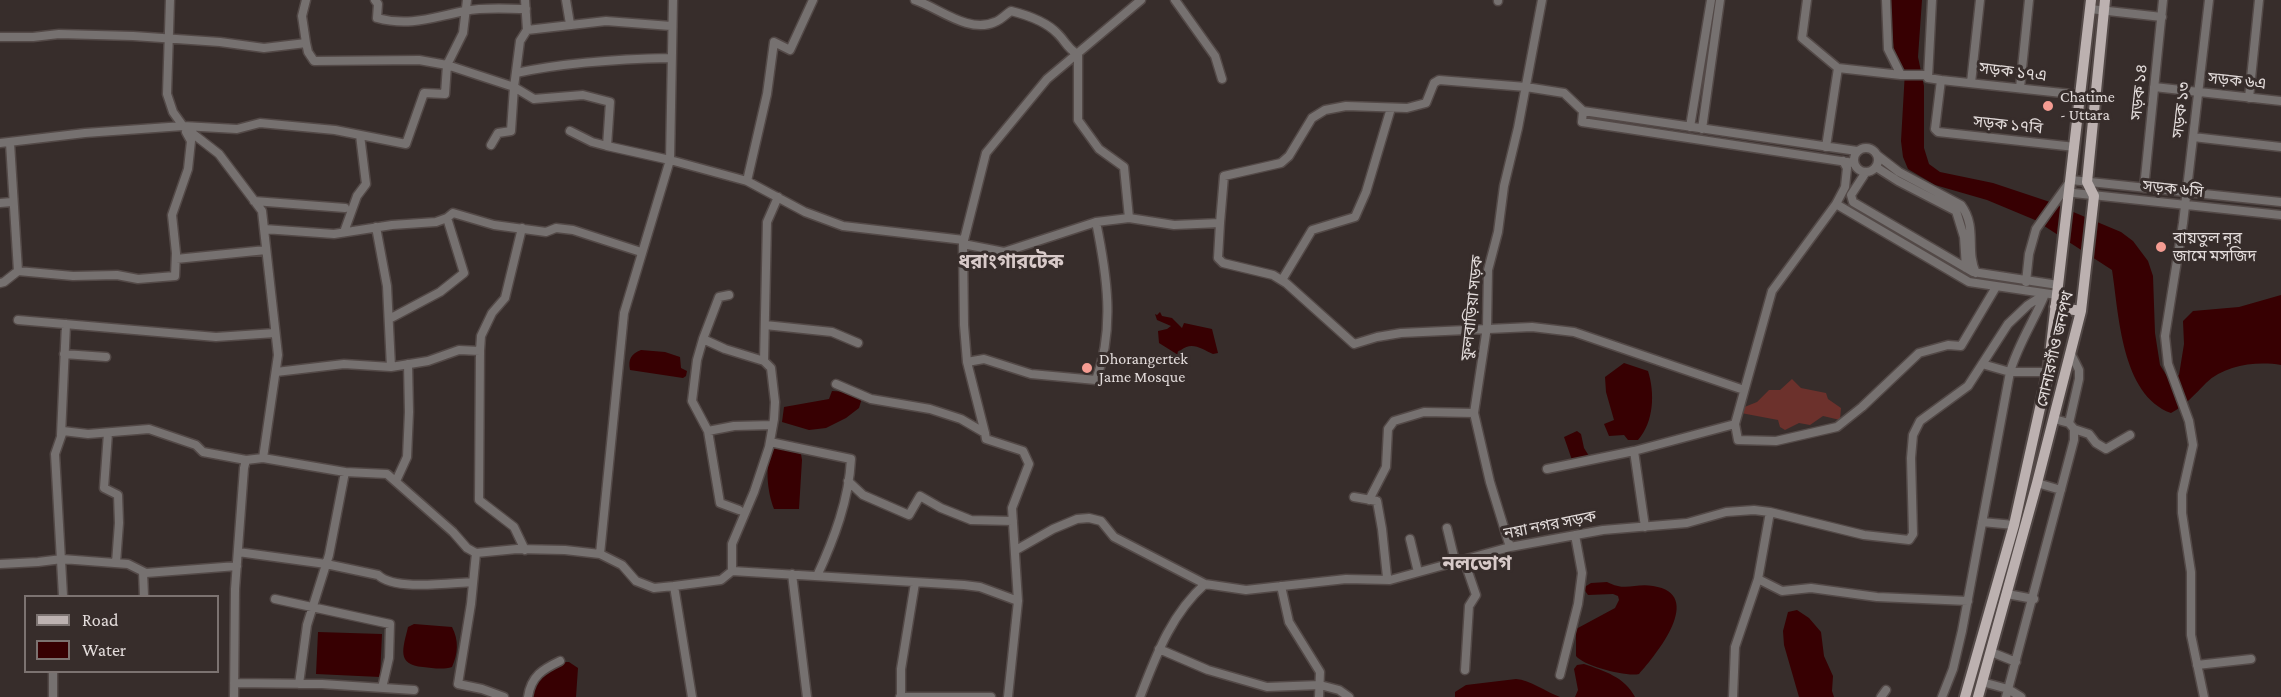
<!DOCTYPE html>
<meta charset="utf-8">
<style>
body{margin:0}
#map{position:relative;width:2281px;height:697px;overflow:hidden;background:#372d2b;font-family:"Crimson Pro",serif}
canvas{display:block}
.legend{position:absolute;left:24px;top:595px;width:195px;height:78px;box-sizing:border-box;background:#372d2b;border:2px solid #7c7371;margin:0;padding:8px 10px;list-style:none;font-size:18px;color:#e3dcdb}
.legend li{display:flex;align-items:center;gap:12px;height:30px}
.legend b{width:30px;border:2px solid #7c7371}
</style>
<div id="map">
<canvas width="2281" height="697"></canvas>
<ul class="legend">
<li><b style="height:8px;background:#bcb1b0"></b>Road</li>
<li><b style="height:16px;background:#370002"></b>Water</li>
</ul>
</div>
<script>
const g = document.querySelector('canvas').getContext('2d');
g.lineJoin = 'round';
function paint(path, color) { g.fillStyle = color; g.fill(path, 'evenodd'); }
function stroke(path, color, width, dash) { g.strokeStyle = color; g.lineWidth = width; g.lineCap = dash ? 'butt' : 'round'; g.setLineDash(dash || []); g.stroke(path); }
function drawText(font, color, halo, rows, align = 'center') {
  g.font = font + ' "Crimson Pro","Noto Sans Bengali",serif'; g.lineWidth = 6; g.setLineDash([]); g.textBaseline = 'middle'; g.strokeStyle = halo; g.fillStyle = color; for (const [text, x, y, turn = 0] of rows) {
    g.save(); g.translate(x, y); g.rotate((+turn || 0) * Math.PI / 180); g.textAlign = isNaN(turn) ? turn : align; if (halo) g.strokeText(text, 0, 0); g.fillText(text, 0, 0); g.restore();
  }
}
paint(new Path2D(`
 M1792 379 1801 388 1826 393 1828 399 1841 408 1840 420 1823 416 1810 425 1799 423 1785 430 1780 427 1778 420 1741 413 1742 408 1757 402 1769 390H1780Z`), '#6c312c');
paint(new Path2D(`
 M1891 0H1922L1918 57 1924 86V148L1929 164 1940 172 1993 183 2047 201 2121 232 2133 241 2148 261 2153 276 2155 333 2160 365 2170 381 2179 375 2184 344 2183 321 2193 311 2239 307 2281 295V365C2256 361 2225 365 2206 383 2193 396 2187 404 2171 413 2121 395 2119 314 2112 270L2035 220 1987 200 1935 185 1908 169 1903 157 1901 141 1905 71 1894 53 1891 19Z
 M1160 312 1162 316 1172 318 1182 328 1184 323 1212 329 1218 353 1213 354C1202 349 1192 341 1181 350L1182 353H1185L1183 358 1159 343 1158 331 1167 329 1171 326 1157 320 1155 314 1157 315Z
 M641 350 665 352 680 357 681 368 687 371 686 376 683 378 630 370C628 359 631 354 641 350Z
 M1624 363 1648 371C1655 393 1654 422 1638 440H1628L1624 435 1609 436 1604 424 1614 420 1606 392 1605 377Z
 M832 391 850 392 862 398 859 408 846 418 826 428 809 430 782 422 784 407 829 399Z
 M1577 431 1581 434 1584 448 1589 456 1572 460 1564 437Z
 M774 446 800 448 802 460 799 509H774C767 491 764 463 774 446Z
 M1607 582C1626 592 1634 583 1653 586 1706 594 1656 655 1639 674 1626 677 1584 666 1576 656V629L1615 608 1619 600 1618 596 1613 594 1588 595 1583 588 1591 583Z
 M1797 610 1809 618 1821 632 1824 656 1833 676 1832 691 1834 697H1799L1784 645 1783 631 1788 612Z
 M414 624 452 627C459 640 458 654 452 667 443 670 432 668 423 667 396 665 403 648 408 627Z
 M318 632 382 634 380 677 316 674Z
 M562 662H569L578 668 576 697H530L535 680Z
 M1584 664C1604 671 1625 677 1635 697H1575L1578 690 1574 669 1577 665Z
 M1516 679C1530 680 1546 692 1560 697H1455V692L1466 685Z`), '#370002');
const minor = new Path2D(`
 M170 0 167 94 173 112 183 126 219 154 262 211 278 355 263 458 246 460 244 468 235 589 234 697
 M375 0 378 4 377 18C410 27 433 17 465 11 484 7 506 9 526 9
 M525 0 527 30
 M566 0 570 24
 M915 0C939 8 969 34 995 22 1001 20 1006 14 1011 11 1027 15 1046 21 1058 34 1067 43 1065 46 1078 55V120L1099 149 1124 167 1129 218
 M1175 0 1215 56 1222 79
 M1807 0 1802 38 1838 68 1826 147
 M1932 0 1928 78 1941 80 1935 129 1938 132 2075 147
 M1498 1V0
 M2090 9 2162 17
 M0 37H33L59 34 133 36 220 42 264 48 306 43 308 52 314 61 419 60 447 65 514 87 520 41 527 30 606 21 671 26
 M306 43 302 16 306 0
 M1838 68 1901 75 1888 49 1886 0
 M516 73C567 62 618 59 671 58
 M1901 75H1925L1928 78
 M1941 80 2081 95
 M1971 83 1980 0
 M2154 87 2281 101
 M2020 88 2029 0
 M2249 98 2259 0
 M1583 111 1582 122 1854 163
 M1690 127 1711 0
 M1702 129 1720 0
 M570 131 592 142 607 146
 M2193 137 2281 147
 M0 143 85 133 183 126 237 129 260 123 335 130 406 144 424 93 445 94 447 65 463 33 467 0
 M10 143 18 271
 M491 145 498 133 511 131 514 87 534 99 583 95 610 102 607 146 670 160 747 181 805 212 843 226 964 240
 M1854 160a12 12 0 1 1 24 0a12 12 0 1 1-24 0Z
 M1877 155 1899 172 1961 205C1978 228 1965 250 1976 273
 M1876 167 1898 181 1956 211 1964 237 1966 268
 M1866 172 1851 195 1853 202 1973 272 2058 285
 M747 181 767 94 774 42 790 50 813 0
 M2144 188 2163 0
 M2064 192 2281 215
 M254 201 345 208
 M0 203 12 202
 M1836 204 1969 282 2057 295
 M1220 223 1218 258 1223 263 1273 275 1286 283 1354 344 1377 337 1401 333 1532 327 1574 332 1744 390
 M376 227 387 286 391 367
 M264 229 334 234 392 225 436 222 447 218 453 213 494 225 546 232 556 228 573 230 641 252
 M344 232 357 196 366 184 360 135
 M963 244 1004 252 1096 222 1129 218 1174 225 1220 223 1224 176 1281 163 1289 156 1312 118 1325 110 1346 106 1407 108 1426 103 1434 83 1439 80 1526 87 1564 93 1583 111 1857 151
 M176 259 266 250
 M1282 280 1312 230 1355 217 1366 192 1391 108
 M2026 282 2029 254 2036 229 2071 180 2281 202
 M0 283 4 282 18 271 73 276 117 275 138 279 175 276 176 253 172 215 188 169 191 141 186 132
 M391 318 440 292 464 273 447 218
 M18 320 216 337 275 333
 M765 325 832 332 858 343
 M703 339 719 297 729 295
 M480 351 479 500 514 527 525 550
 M64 354 106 357
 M967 362 984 359 1031 374 1096 380C1115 329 1107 275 1096 222
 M1982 364 2010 372H2048
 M276 372 344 364 391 367 428 361 459 350 480 351 481 336 492 313 505 298 522 228
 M836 384 871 399 930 409 961 419 985 433
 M2069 423 2079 379V370L2070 352
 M1735 424 1738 440 1776 441 1837 427 1862 407 1919 353 1948 345 1961 346 1996 287
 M2074 429 2089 434 2096 443 2106 449 2130 435
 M708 431 734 426 773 425
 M108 433 104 488 118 495 119 523 116 563
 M61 435 66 324
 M770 442 851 459C849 500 834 539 817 576
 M263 458 345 472 387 474 453 532 467 548 476 553 517 549 565 550 600 554 622 565 636 581 654 588 674 586 692 697
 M1547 469 1634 451
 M396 481 407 457 409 412 408 364
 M848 481 863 495 909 515 920 496 941 508 971 520 1013 521
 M2037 483 2061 490
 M1354 497 1377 501 1382 529 1387 577
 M1369 500 1386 467 1388 429 1394 421 1424 412 1474 413
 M739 510 720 503 708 431 692 401 697 360 703 339 725 349 764 361
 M1982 522 2014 525
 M1645 527 1634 451 1735 424 1772 291 1836 204 1845 187 1847 168 1843 161
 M1447 528 1455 561
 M1410 539 1418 572
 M1510 547 1490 482 1474 413 1487 327 1488 270 1498 232 1504 186 1518 128 1542 0
 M1016 550 1053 529 1077 519 1089 518 1101 521 1114 537 1205 584 1246 590 1346 579 1390 580 1510 547 1603 530 1687 523 1726 512 1754 510 1770 512 1864 535 1909 540 1913 534 1911 458 1913 435 1920 421 1968 386 2008 324 2028 305 2045 294
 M238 552 326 564 378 575C395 591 449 583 473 582
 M476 553 471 604 458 684 482 689 504 697
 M600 554 624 313 670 160 673 0
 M1464 560 1476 595 1469 606 1465 670
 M0 564 38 562 62 559 128 564 146 573 237 566
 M732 571V544L754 492 769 447 774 419 775 402 771 368 764 361 767 222 778 197
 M143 572 144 596
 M792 574 807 697
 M1758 579 1782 591 1811 588 1877 597 1968 601
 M674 586 721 580 732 571 964 585 980 587 1018 601
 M1281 586 1289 622 1320 672 1319 697
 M2007 594 2034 599
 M63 596 55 454 63 431 88 434 149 429 196 445 203 452 246 460
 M275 599 390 624 389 658 382 688
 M1159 649 1208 670 1267 687 1320 685 1339 690 1349 697
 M1991 652 2016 662
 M2197 665 2251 659
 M53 672V697
 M1560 675 1578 604 1582 573 1575 535
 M1982 682 2008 689 2021 697
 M234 683 322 684 414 690
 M299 684 307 625 329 555 345 472
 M528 697C531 676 543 669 560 661
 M900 697H991
 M901 697V669L915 583
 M1008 697 1018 601 1012 508 1029 464 1023 451 986 439 985 433 967 362 964 325 963 244 986 153 1047 79 1141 0
 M1140 697C1156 656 1171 614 1205 584
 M1733 697 1735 647 1758 579 1770 512
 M1881 697 1886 690
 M1942 697 1953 669 1962 631 2010 372C2018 344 2034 321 2045 294
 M2006 697 2074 440V429L2069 423 2054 419
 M2204 697 2191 635V572L2182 513V494L2193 445 2189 421 2168 364 2165 336 2183 223 2209 0`);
const major = new Path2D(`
 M2055 307 2081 311
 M1965 697 2014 525 2048 372 2091 0
 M1978 697 2037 483 2081 311 2094 196 2087 182 2105 0`);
stroke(minor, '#534947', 11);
stroke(major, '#534947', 14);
stroke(minor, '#767170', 8);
stroke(major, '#bcb1b0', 10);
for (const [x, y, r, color] of [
 [2048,106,6,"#f59c92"],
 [2161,247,6,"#f59c92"],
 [1087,368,6,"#f59c92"]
]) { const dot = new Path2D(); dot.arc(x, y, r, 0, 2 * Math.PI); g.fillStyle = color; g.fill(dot); stroke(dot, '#372d2b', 2); }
drawText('16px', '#e3dcdb', '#372d2b', [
 ["সড়ক ১৭এ",2013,72,7],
 ["সড়ক ৬এ",2237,81,6],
 ["সড়ক ১৪",2139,92,-84],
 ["সড়ক ১৩",2181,110,-83],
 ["সড়ক ১৭বি",2008,125,6],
 ["সড়ক ৬সি",2173,189,6],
 ["ফুলবাড়িয়া সড়ক",1472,308,-84],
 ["সোনারগাঁও জনপথ",2055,349,-77],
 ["নয়া নগর সড়ক",1550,525,-11]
]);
drawText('16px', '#e3dcdb', '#372d2b', [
 ["Chatime",2060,97],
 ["- Uttara",2060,115],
 ["বায়তুল নূর",2173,238],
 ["জামে মসজিদ",2173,256],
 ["Dhorangertek",1099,359],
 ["Jame Mosque",1099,377]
], 'left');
drawText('bold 20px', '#d8cac9', '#372d2b', [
 ["ধরাংগারটেক",1011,262],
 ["নলভোগ",1477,564]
]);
</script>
